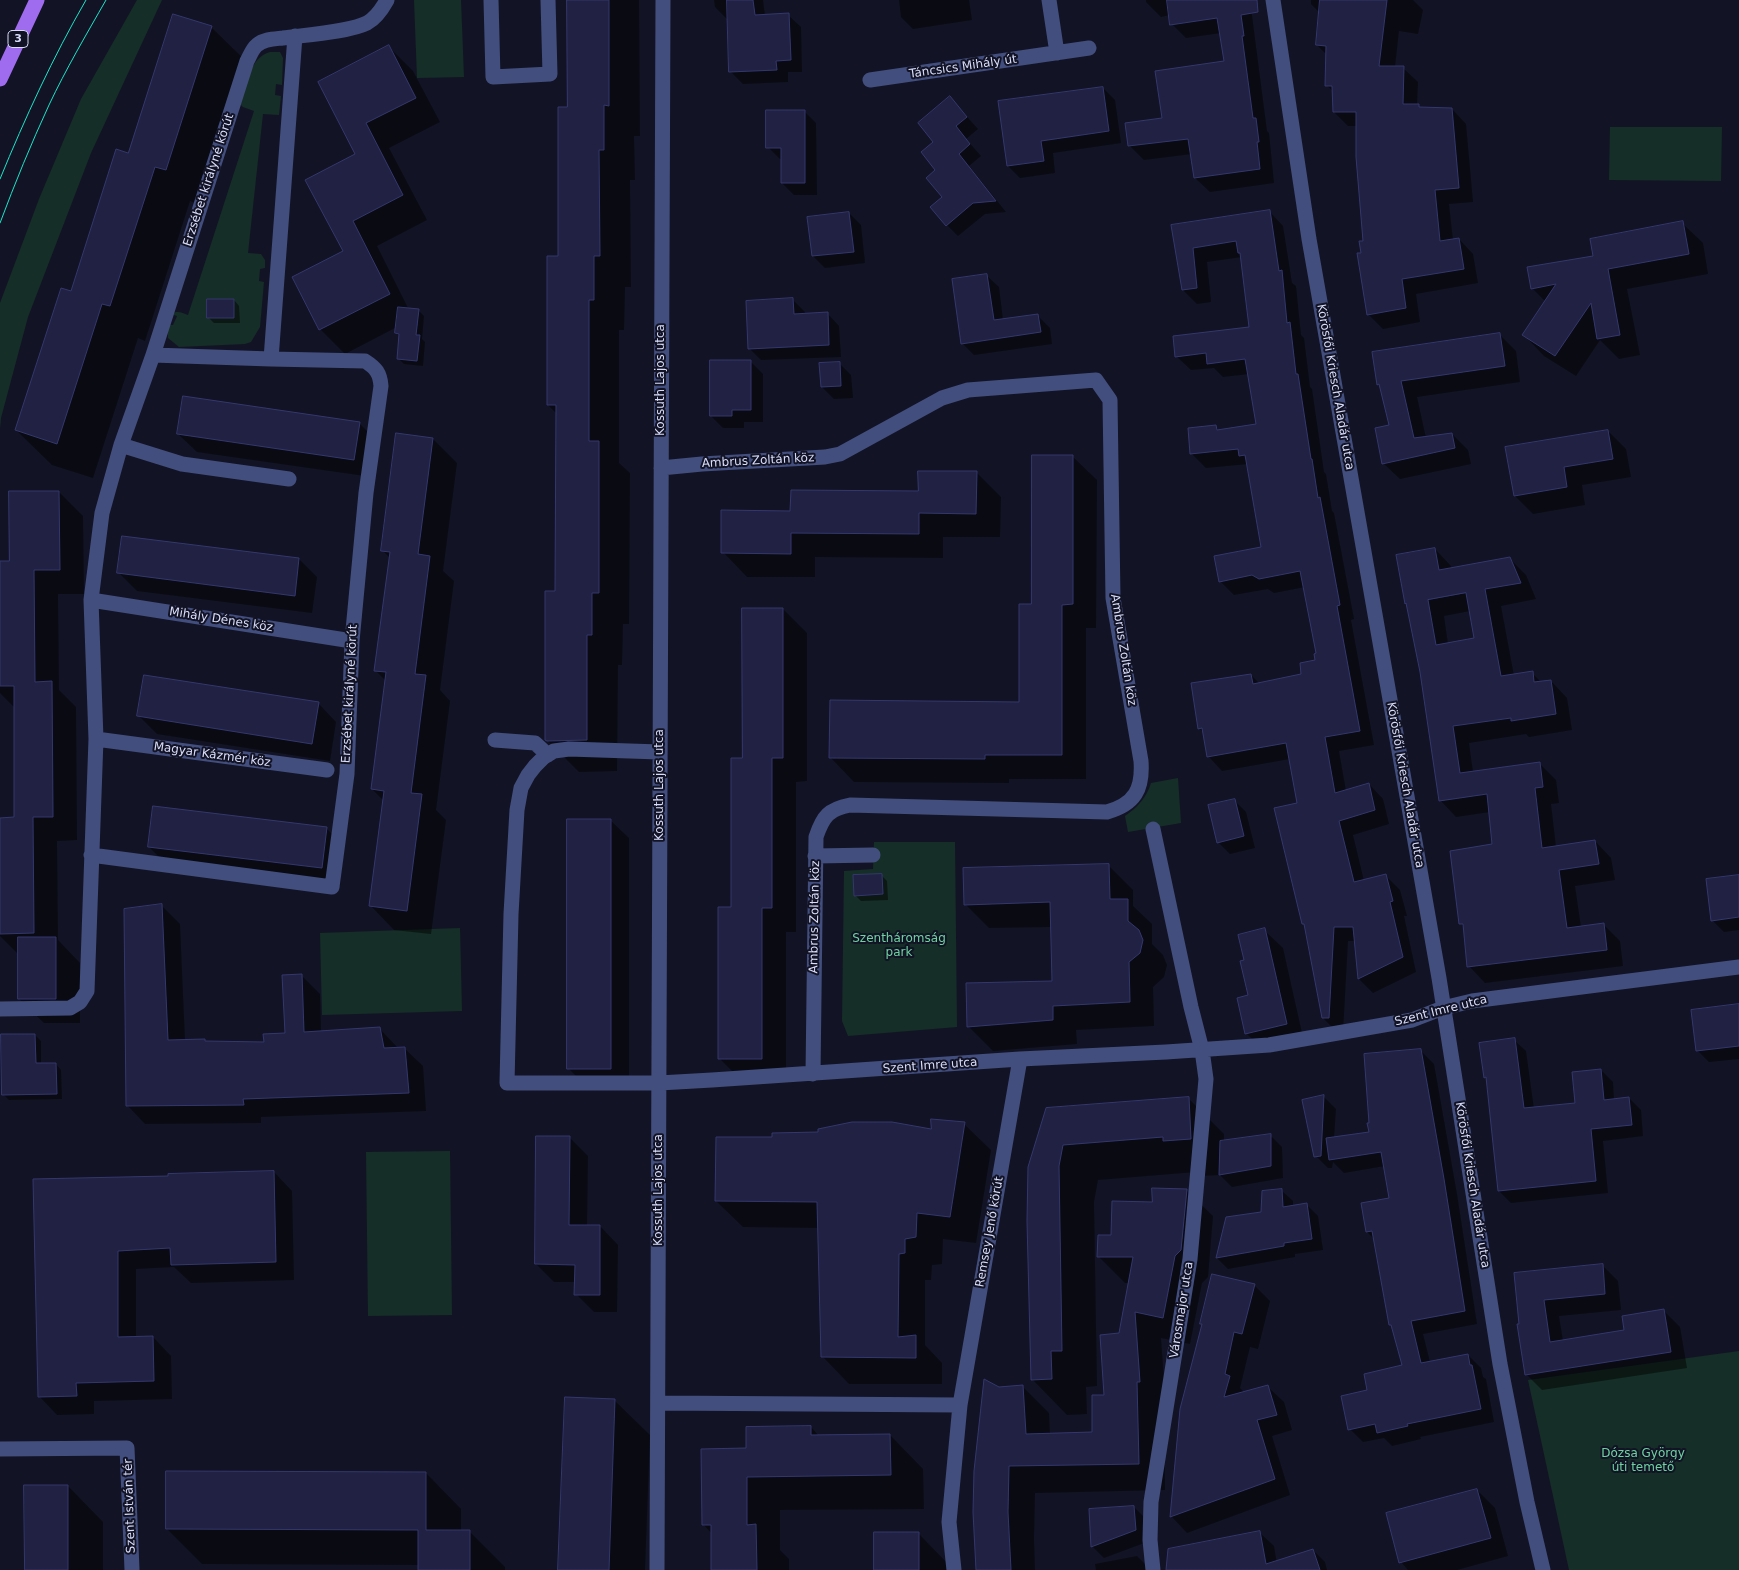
<!DOCTYPE html>
<meta charset="utf-8">
<style>
body{margin:0}
canvas{display:block;background:#121324}
</style>
<canvas width="1739" height="1570"></canvas>
<script>
const g = document.querySelector('canvas').getContext('2d');
g.lineJoin = 'round';
function paint(path, color) { g.fillStyle = color; g.fill(path, 'evenodd'); }
function stroke(path, color, width, dash) { g.strokeStyle = color; g.lineWidth = width; g.lineCap = dash ? 'butt' : 'round'; g.setLineDash(dash || []); g.stroke(path); }
function drawText(font, color, halo, rows, align = 'center') {
  g.font = font + ' "DejaVu Sans",sans-serif'; g.lineWidth = 4; g.setLineDash([]); g.textBaseline = 'middle'; g.strokeStyle = halo; g.fillStyle = color; for (const [text, x, y, turn = 0] of rows) {
    g.save(); g.translate(x, y); g.rotate((+turn || 0) * Math.PI / 180); g.textAlign = isNaN(turn) ? turn : align; if (halo) g.strokeText(text, 0, 0); g.fillText(text, 0, 0); g.restore();
  }
}
paint(new Path2D(`
 M137 0H162L91 153 28 317 1 418 0 429V303L39 199 81 99Z
 M414 0H461L464 77 417 78Z
 M270 52H280L283 58 282 85 276 84 275 95 281 96 279 115 263 114 248 253 261 254 265 260V268L260 269 259 281 264 282 260 327 251 342 245 344 179 347 168 338V325H173L177 316 171 314C178 310 182 313 188 315L254 111 243 107 240 104C245 87 250 57 270 52Z
 M1610 127H1722L1721 181 1609 180Z
 M1178 778 1181 823 1128 832 1125 816C1137 808 1147 797 1151 783Z
 M874 842H955L957 1027 848 1036 842 1021 844 871 873 869Z
 M460 928 462 1011 322 1015 320 933Z
 M450 1151 452 1315 368 1316 366 1152Z
 M1739 1351V1570H1569L1528 1380Z`), '#152e27');
paint(new Path2D(`
 M568 0H639L640 136H634L635 180H630L631 287H625L624 330H619V463L630 473 629 624H623L622 665H618L617 771 579 772 546 739 557 592V414L548 405 568 108Z
 M714 0H763L765 16 788 15 801 27 802 72H788V82L743 84 731 72 729 19H727L715 7Z
 M899 0H969L972 20 913 29 901 17Z
 M1146 0H1250L1267 131 1269 133 1274 183 1210 192 1195 178 1192 154 1144 160 1130 146 1127 124 1163 119 1225 62 1221 33 1186 38 1172 24 1170 15 1161 17 1146 2Z
 M1311 0H1413L1423 10 1418 34 1399 31 1395 67 1403 68 1418 82 1417 105 1422 109H1452L1466 124 1473 202 1449 204 1453 240 1459 239 1473 254 1478 283 1416 294 1420 322 1383 329 1368 314 1363 254 1365 242 1357 126H1348L1334 112V92L1326 85 1327 55 1317 45 1320 13 1311 4Z
 M211 27 247 62 201 205 190 201 145 341 138 338 93 478 52 465 16 430 71 293Z
 M389 47 413 71 440 122 389 148 427 220 377 246 409 310H418L424 316 422 339 425 342 423 366 404 364 399 359 400 337 396 333 397 327 345 354 320 329 294 278 344 252 357 154 320 82Z
 M1103 88 1115 100 1121 143 1053 153 1055 173 1020 178 1008 166Z
 M950 98 978 129 966 139 981 156 969 166 1006 212 985 214 958 236 947 225 937 170 935 142Z
 M804 111 816 123 817 195H794L782 183V159H780L768 147Z
 M1269 211 1283 226 1292 283 1296 286 1301 335 1304 338 1310 387 1312 389 1324 472 1326 474 1332 511 1334 513 1354 619 1351 620 1374 745 1339 751 1346 791 1369 784 1383 799 1389 824 1353 835 1364 881 1386 876 1400 890 1407 916H1404L1416 972 1373 993 1359 979 1356 941H1348L1343 1032H1337L1323 1018 1305 925 1304 924 1298 804 1290 759 1222 771 1208 756 1204 733 1199 728 1251 675 1260 684 1303 675 1317 661 1318 654 1305 587 1274 593 1268 589 1234 595 1220 581 1263 548 1248 464 1206 468 1191 453 1216 427 1220 431 1257 425 1249 374 1223 377 1214 368 1191 370 1176 356 1250 328 1242 257 1207 262 1211 302 1197 304 1183 290 1173 226Z
 M849 213 861 225 865 263 825 268 813 256Z
 M1682 223 1703 243 1708 274 1627 289 1640 355 1619 359 1600 340 1576 376 1544 356 1524 335 1546 302 1532 288 1594 257Z
 M986 275 999 287 1003 320 1038 316 1050 328 1052 344 974 355 962 343Z
 M234 300 239 306 240 323H214L208 317Z
 M793 300 805 312V315L827 313 839 326 841 357 761 360 749 348Z
 M1499 334 1516 351 1520 382 1417 397 1426 438 1452 434 1468 450 1471 464 1400 479 1383 463 1390 426 1381 387 1378 384Z
 M751 362 763 374V422H744V428H723L711 416Z
 M839 363 851 375 853 398 834 399 822 387Z
 M359 423 377 441 372 477 197 452 178 434Z
 M1608 431 1626 449 1631 477 1582 485 1585 505 1533 514 1515 496Z
 M433 439 457 463 443 571 454 581 440 690 450 701 436 810 446 820 431 934 394 930 370 905 384 801 372 789 386 681 375 670 390 558 382 550Z
 M1072 456 1097 480 1096 628H1086V779H1009V783L854 782 830 757 1020 703 1033 605Z
 M976 472 1001 497 1000 537H943V558L815 557V577H747L723 552 792 512 919 493Z
 M59 492 83 516 84 594H58L59 690 76 707 77 840 57 841 58 940 80 963V1023H44L19 999V955L0 936V819H16L15 708 0 693V562H10Z
 M1435 549 1451 566 1452 569 1509 558 1526 575 1536 599 1501 606 1514 676 1532 673 1542 683 1551 681 1567 698 1572 730 1529 737 1526 734 1469 743 1473 772 1539 763 1556 780 1559 803 1551 804 1556 847 1595 841 1611 858 1615 880 1575 886 1581 927 1604 925 1620 941 1623 966 1485 983 1469 966 1464 927 1461 924 1494 845 1490 812 1456 817 1440 800 1421 672 1408 605 1406 603ZM1470 611 1475 639 1448 644 1444 616Z
 M299 559 317 577 312 613 137 591 119 573Z
 M783 609 807 633V781L796 782V932H786V1082L744 1083 719 1058 743 759Z
 M318 703 336 722 330 761 157 734 139 716Z
 M1234 800 1246 812 1255 848 1230 854 1218 842Z
 M610 820 629 838V1086H586L568 1068Z
 M326 828 344 846 340 886 167 865 149 847Z
 M1109 866 1133 890V906L1152 924V944L1163 955 1167 965 1164 977 1153 987 1154 1026 1076 1030 1077 1044 993 1051 969 1027 1053 982 1051 927 989 928 965 904Z
 M881 875 887 881 888 900 861 901 855 895Z
 M1739 876V930L1724 932 1712 920Z
 M162 906 180 924 185 1041 204 1040 206 1042 265 1043 286 1034 301 975 320 994 321 1032 379 1028 398 1048H404L423 1066 426 1111 261 1117V1123L145 1124 127 1105Z
 M1264 930 1283 948 1304 1042 1265 1052 1246 1033 1250 996 1245 961Z
 M1739 1005V1059L1709 1062 1697 1050Z
 M35 1035 41 1041V1064H56L61 1070 62 1099 9 1100 3 1094Z
 M1514 1040 1526 1051 1534 1109 1576 1104 1601 1070 1613 1082 1614 1100 1629 1098 1641 1110 1643 1136 1603 1141 1608 1193 1511 1203 1499 1191 1488 1080 1485 1077Z
 M1420 1050 1434 1064 1457 1194 1477 1324 1423 1334 1430 1362 1468 1355 1481 1368 1483 1377 1486 1379 1494 1422 1420 1437 1421 1439 1392 1446 1384 1438 1363 1442 1350 1429 1369 1391 1403 1366 1394 1328 1390 1324 1375 1240 1367 1232 1391 1199 1385 1166 1344 1173 1333 1162 1332 1168H1328L1316 1156 1324 1097 1336 1109 1334 1138 1370 1133Z
 M1188 1098 1224 1134V1142L1270 1135 1282 1147 1283 1178 1232 1187 1220 1175 1200 1176 1196 1172 1098 1180 1094 1202 1097 1386 1086 1387 1087 1414 1067 1415 1032 1379 1047 1109Z
 M964 1124 991 1150 976 1243 943 1239 942 1264 932 1265 931 1280H925V1345L942 1363V1384H849L823 1357 819 1228 743 1227 716 1201 773 1139 932 1131Z
 M569 1137 588 1156 587 1226H600L618 1245 617 1312H594L576 1294V1282H554L536 1264Z
 M274 1172 292 1191 294 1280 191 1283 174 1267 136 1269V1338L153 1337 171 1356 172 1399 94 1401V1414L57 1415 39 1396 35 1180 169 1177Z
 M1186 1190 1213 1216 1208 1277 1202 1283 1190 1344 1161 1338 1166 1408H1164L1165 1490 1035 1493 1034 1539 1035 1570H978L999 1389 1022 1386 1049 1413 1050 1434 1093 1433 1106 1396 1130 1283H1125L1098 1256 1113 1236 1153 1203Z
 M1281 1190 1293 1201V1207L1307 1205 1318 1216 1323 1250 1295 1254V1257L1228 1269 1217 1258 1262 1213Z
 M1602 1265 1618 1281 1621 1310 1559 1316 1563 1341 1625 1331 1664 1311 1680 1327 1687 1368 1542 1390 1526 1374 1515 1274Z
 M1254 1285 1270 1301 1258 1349 1250 1347 1240 1388 1245 1393 1268 1387 1284 1402 1292 1430 1272 1436 1290 1495 1187 1533 1172 1517 1181 1409 1203 1326 1201 1323Z
 M614 1400 650 1435 645 1570H559Z
 M811 1427 819 1436 890 1435 923 1469 924 1509 780 1510V1550L789 1559V1570H713L712 1534 703 1524 747 1449Z
 M426 1473 461 1509V1531H469L505 1567V1570H419V1565L202 1564 167 1529Z
 M68 1486 103 1522V1570H26Z
 M1477 1490 1495 1508 1508 1556 1457 1570H1408L1401 1562Z
 M1134 1507 1146 1519 1147 1542 1104 1558 1092 1546Z
 M1259 1532 1274 1546 1278 1570H1167Z
 M918 1533 954 1570H876Z
 M1313 1550 1325 1562 1327 1570H1296Z
 M1137 1556 1151 1570H1096L1095 1564Z`), '#0007');
const building = new Path2D(`
 M567 0H609V106L604 105V150H599L600 256H594V300H589V441H599V593H592V635H587V740L547 741 545 740V591H555L556 405H547V256H558V107H567Z
 M727 0H753L755 15 789 13 791 60 776 61 777 70 729 72Z
 M1167 0H1257L1258 12 1241 15 1244 36H1242L1253 118H1256L1259 142H1257L1260 169 1194 178 1188 139 1128 146 1125 123 1162 118 1155 71 1224 61 1217 18 1170 25Z
 M1320 0H1387L1379 66H1404L1403 104H1419V107L1452 108 1459 188 1435 190 1440 241 1459 238 1464 269 1402 279 1406 308 1367 315 1357 253H1361L1359 241H1363L1356 157V112H1333L1332 86H1325L1326 46 1316 45Z
 M173 14 212 26 166 170 155 167 110 306 102 304 57 444 15 430 61 288 71 291 116 149 128 153Z
 M389 45 416 98 366 123 403 195 353 221 390 294 319 330 292 277 343 251 305 180 355 154 318 82Z
 M1103 87 1109 131 1041 141 1044 161 1007 166 998 101Z
 M950 96 967 117 956 126 970 144 959 154 996 201 973 203 946 226 930 207 942 197 926 178 935 170 921 152 933 142 918 123Z
 M766 110H805V183H781V148H766Z
 M1270 210 1279 271 1282 270 1287 323 1290 322 1296 374H1298L1311 459H1312L1318 498 1320 497 1340 605 1337 606 1360 731 1325 737 1335 793 1369 783 1375 810 1339 821 1354 882 1386 874 1393 901 1390 902 1403 957 1358 979 1353 927H1334L1329 1018H1322L1304 924H1302L1274 808 1297 803 1286 743 1207 757 1202 728 1198 729 1191 683 1251 674 1253 684 1301 674 1300 663 1315 660 1314 654 1316 653 1300 571 1259 579 1252 575 1219 582 1214 556 1261 547 1245 455 1239 456 1238 449 1190 454 1188 428 1216 425 1217 430 1256 424 1245 359 1207 364 1206 353 1175 357 1173 336 1249 327 1240 253H1238L1236 241 1193 248 1197 288 1182 290 1171 225Z
 M849 212 854 252 812 256 807 217Z
 M1683 221 1689 254 1608 269 1620 335 1597 339 1591 303 1555 356 1522 335 1556 284 1531 289 1527 267 1593 256 1590 239Z
 M987 274 994 320 1038 314 1041 332 961 344 952 279Z
 M793 298 794 314 828 312 829 345 748 349 746 301Z
 M207 299H234V318H207Z
 M398 307 419 309 416 335H420L417 361 397 359 399 334 395 333Z
 M1500 333 1505 366 1401 381 1414 438 1452 433 1455 448 1382 464 1375 428 1389 425 1379 384 1377 385 1372 352Z
 M710 360H751V410H732V416H710Z
 M840 362 841 386 821 387 819 363Z
 M183 396 360 422 354 460 177 434Z
 M1608 430 1613 459 1564 467 1567 487 1514 496 1505 447Z
 M396 433 433 438 418 554 430 556 415 674 426 675 411 793 422 794 407 911 369 906 384 791 371 789 386 672 374 671 390 552 381 551Z
 M1032 455H1073V604L1062 605V755H985V759L829 758 830 700 1019 702V604H1031Z
 M918 471H977L976 514 919 513V534L791 533V554L721 553V510L790 511 791 490 918 491Z
 M9 491H59L60 570H34L35 682 52 681 53 817H33L34 933 0 934V818L14 817V686H0V561H9Z
 M122 536 299 558 295 596 117 573Z
 M1435 548 1439 570 1510 557 1521 583 1485 589 1501 676 1533 671 1534 682 1551 680 1556 714 1511 721V718L1453 726 1460 773 1540 762 1543 787 1535 788 1542 848 1595 840 1599 864 1559 870 1567 928 1604 923 1607 950 1467 967 1463 924H1459L1450 851 1492 844 1487 794 1439 801 1420 672 1406 603 1405 604 1396 555ZM1466 593 1474 638 1436 645 1428 600Z
 M742 608H783V758H772V908H762V1059H718V907H731V758H742Z
 M144 675 319 702 312 744 137 716Z
 M1235 799 1244 836 1217 843 1208 805Z
 M153 806 327 827 322 868 148 847Z
 M567 819H611V1069H567Z
 M1109 864 1110 899H1128V921L1139 930 1143 940 1140 953 1129 962 1130 1002 1053 1006V1020L967 1027 966 983 1052 981 1050 902 964 905 963 868Z
 M882 874 883 894 854 896 853 875Z
 M1739 875V917L1711 921 1706 879Z
 M162 904 168 1040 205 1039V1041L264 1042 263 1034 285 1033 282 975 302 974 304 1032 380 1027 384 1048 405 1047 409 1093 243 1099 244 1105 126 1106 124 909Z
 M1265 928 1287 1024 1245 1034 1237 998 1248 995 1240 961 1244 960 1238 935Z
 M18 937H56V999H18Z
 M1739 1004V1046L1696 1051 1691 1010Z
 M1 1034H35L36 1063H56L57 1094 2 1095Z
 M1515 1038 1524 1108 1575 1103 1572 1072 1601 1069 1604 1100 1629 1097 1632 1125 1591 1129 1596 1181 1498 1191 1486 1077 1484 1078 1479 1043Z
 M1421 1049 1444 1179 1465 1311 1411 1321 1421 1363 1468 1354 1470 1365H1472L1481 1409 1407 1424 1408 1426 1377 1433 1375 1424 1348 1430 1341 1396 1367 1390 1364 1374 1402 1365 1391 1325H1389L1372 1231 1366 1232 1361 1203 1389 1198 1381 1152 1329 1160 1326 1138 1369 1132 1367 1123H1369L1364 1054Z
 M1324 1095 1321 1156 1314 1157 1302 1100Z
 M1189 1097 1191 1139 1163 1141V1137L1063 1145 1059 1166 1062 1351H1051L1052 1379 1031 1380 1027 1221 1028 1167 1046 1108Z
 M931 1119 965 1122 950 1217 917 1213 916 1237 905 1239V1253L899 1254 898 1337 916 1335V1358L821 1357 817 1202 715 1201 716 1137H772V1133L818 1132V1129L852 1122H892L931 1129Z
 M1271 1134V1166L1219 1175 1220 1141Z
 M536 1136H570L569 1225H600V1295H574L575 1265 535 1264Z
 M274 1171 276 1262 171 1265 170 1248 118 1251V1337L153 1336 154 1381 76 1383 77 1396 38 1397 33 1179 168 1176V1174Z
 M1152 1188 1187 1189 1181 1250 1175 1256 1163 1318 1135 1312 1140 1382H1137L1139 1464 1009 1466 1008 1512 1011 1570H976L973 1512 974 1471 984 1379 999 1387 1023 1385 1026 1434 1092 1432V1395H1104L1100 1335 1119 1333 1133 1257H1097L1098 1235H1111L1112 1201 1152 1202Z
 M1282 1189 1283 1207 1307 1203 1312 1239 1284 1243V1246L1216 1258 1226 1217 1261 1212 1262 1191Z
 M1603 1264 1605 1294 1544 1300 1550 1342 1624 1330 1622 1316 1664 1309 1671 1352 1525 1375 1517 1324H1519L1514 1273Z
 M1212 1274 1255 1284 1242 1334 1234 1332 1225 1374 1230 1376 1224 1397 1268 1385 1277 1415 1257 1420 1275 1479 1170 1517 1180 1409 1202 1324H1200Z
 M565 1397 615 1399 609 1570H558Z
 M811 1426V1435L890 1434 891 1475 747 1477V1525L756 1524 757 1570H711V1525H702L701 1449 746 1448V1427Z
 M166 1471 426 1472V1530H470V1570H418V1530L166 1529Z
 M24 1485H68V1570H25Z
 M1477 1489 1491 1538 1399 1563 1386 1513Z
 M1134 1506 1136 1530 1091 1547 1089 1509Z
 M1260 1531 1266 1564 1313 1549 1320 1570H1166L1168 1549Z
 M874 1532H919V1570H874Z`);
paint(building, '#202143');
stroke(building, '#34376d', 1);
stroke(new Path2D(`
 M491 0 493 77 550 74 548 0
 M1049 0 1057 53
 M1273 0 1309 239 1439 978 1500 1364 1527 1502 1543 1570
 M295 36 271 359 153 355 247 61C250 56 252 49 257 45 264 39 274 39 283 38 304 35 349 32 367 23 376 18 382 9 387 0
 M870 80 1089 48
 M121 445 182 464 289 479
 M661 468 702 464 825 457 840 454 942 398 968 390 1096 380 1110 400 1113 598 1141 761C1143 789 1135 804 1107 812L850 805C829 809 823 816 816 837L813 1074
 M91 600 352 641
 M96 739 327 770
 M495 740 535 743 548 755
 M660 752 569 749 554 751 544 757 535 766 528 775 521 788 517 810 511 914 507 1083H659L712 1080 1020 1059 1166 1052 1269 1045 1412 1020 1443 1008 1472 1001 1739 967
 M1153 829 1191 1007 1202 1050 1206 1079 1190 1259 1151 1502 1150 1540 1153 1570
 M91 855 332 887 347 774 352 641 366 493 381 386C380 373 376 368 365 361L271 359
 M815 856 873 855
 M0 1009 70 1008 80 1002 87 991 96 739 91 600 102 513 121 445 153 355
 M658 1403 960 1405
 M0 1449 127 1448 132 1570
 M657 1570 663 0
 M954 1570 949 1522 960 1405 1020 1059`), '#424e7e', 15);
stroke(new Path2D(`
 M0 79 37 0`), '#9f6cef', 15);
stroke(new Path2D(`
 M0 179C25 118 53 57 86 0
 M0 223C15 183 31 144 49 105 66 69 86 35 106 0`), '#1ae6ca', 1);
for (const [x, y, w] of [
 [18,39,20]
]) { const box = new Path2D(); box.roundRect(x - w / 2, y - 8.5, w, 17, 4); g.fillStyle = '#121324'; g.fill(box); stroke(box, '#d9ddfb', 1); }
drawText('bold 11px', '#d9ddfb', null, [
 ["3",18,39]
]);
drawText('12px', '#d9ddfb', '#121324', [
 ["Táncsics Mihály út",963,67,-8],
 ["Erzsébet királyné körút",209,180,-72],
 ["Kossuth Lajos utca",661,380,-90],
 ["Körösfői Kriesch Aladár utca",1335,387,80],
 ["Ambrus Zoltán köz",758,461,-3],
 ["Mihály Dénes köz",221,620,9],
 ["Ambrus Zoltán köz",1123,650,81],
 ["Erzsébet királyné körút",350,694,-87],
 ["Magyar Kázmér köz",212,755,8],
 ["Kossuth Lajos utca",660,785,-90],
 ["Körösfői Kriesch Aladár utca",1405,785,80],
 ["Ambrus Zoltán köz",815,917,-89],
 ["Szent Imre utca",1441,1011,-14],
 ["Szent Imre utca",930,1066,-4],
 ["Körösfői Kriesch Aladár utca",1472,1185,81],
 ["Kossuth Lajos utca",659,1190,-90],
 ["Remsey Jenő körút",990,1232,-80],
 ["Városmajor utca",1182,1310,-81],
 ["Szent István tér",130,1506,-92]
]);
drawText('12px', '#6dd3a1', '#121324', [
 ["Szentháromság",899,939],
 ["park",899,953],
 ["Dózsa György",1643,1454],
 ["úti temető",1643,1468]
]);
</script>
